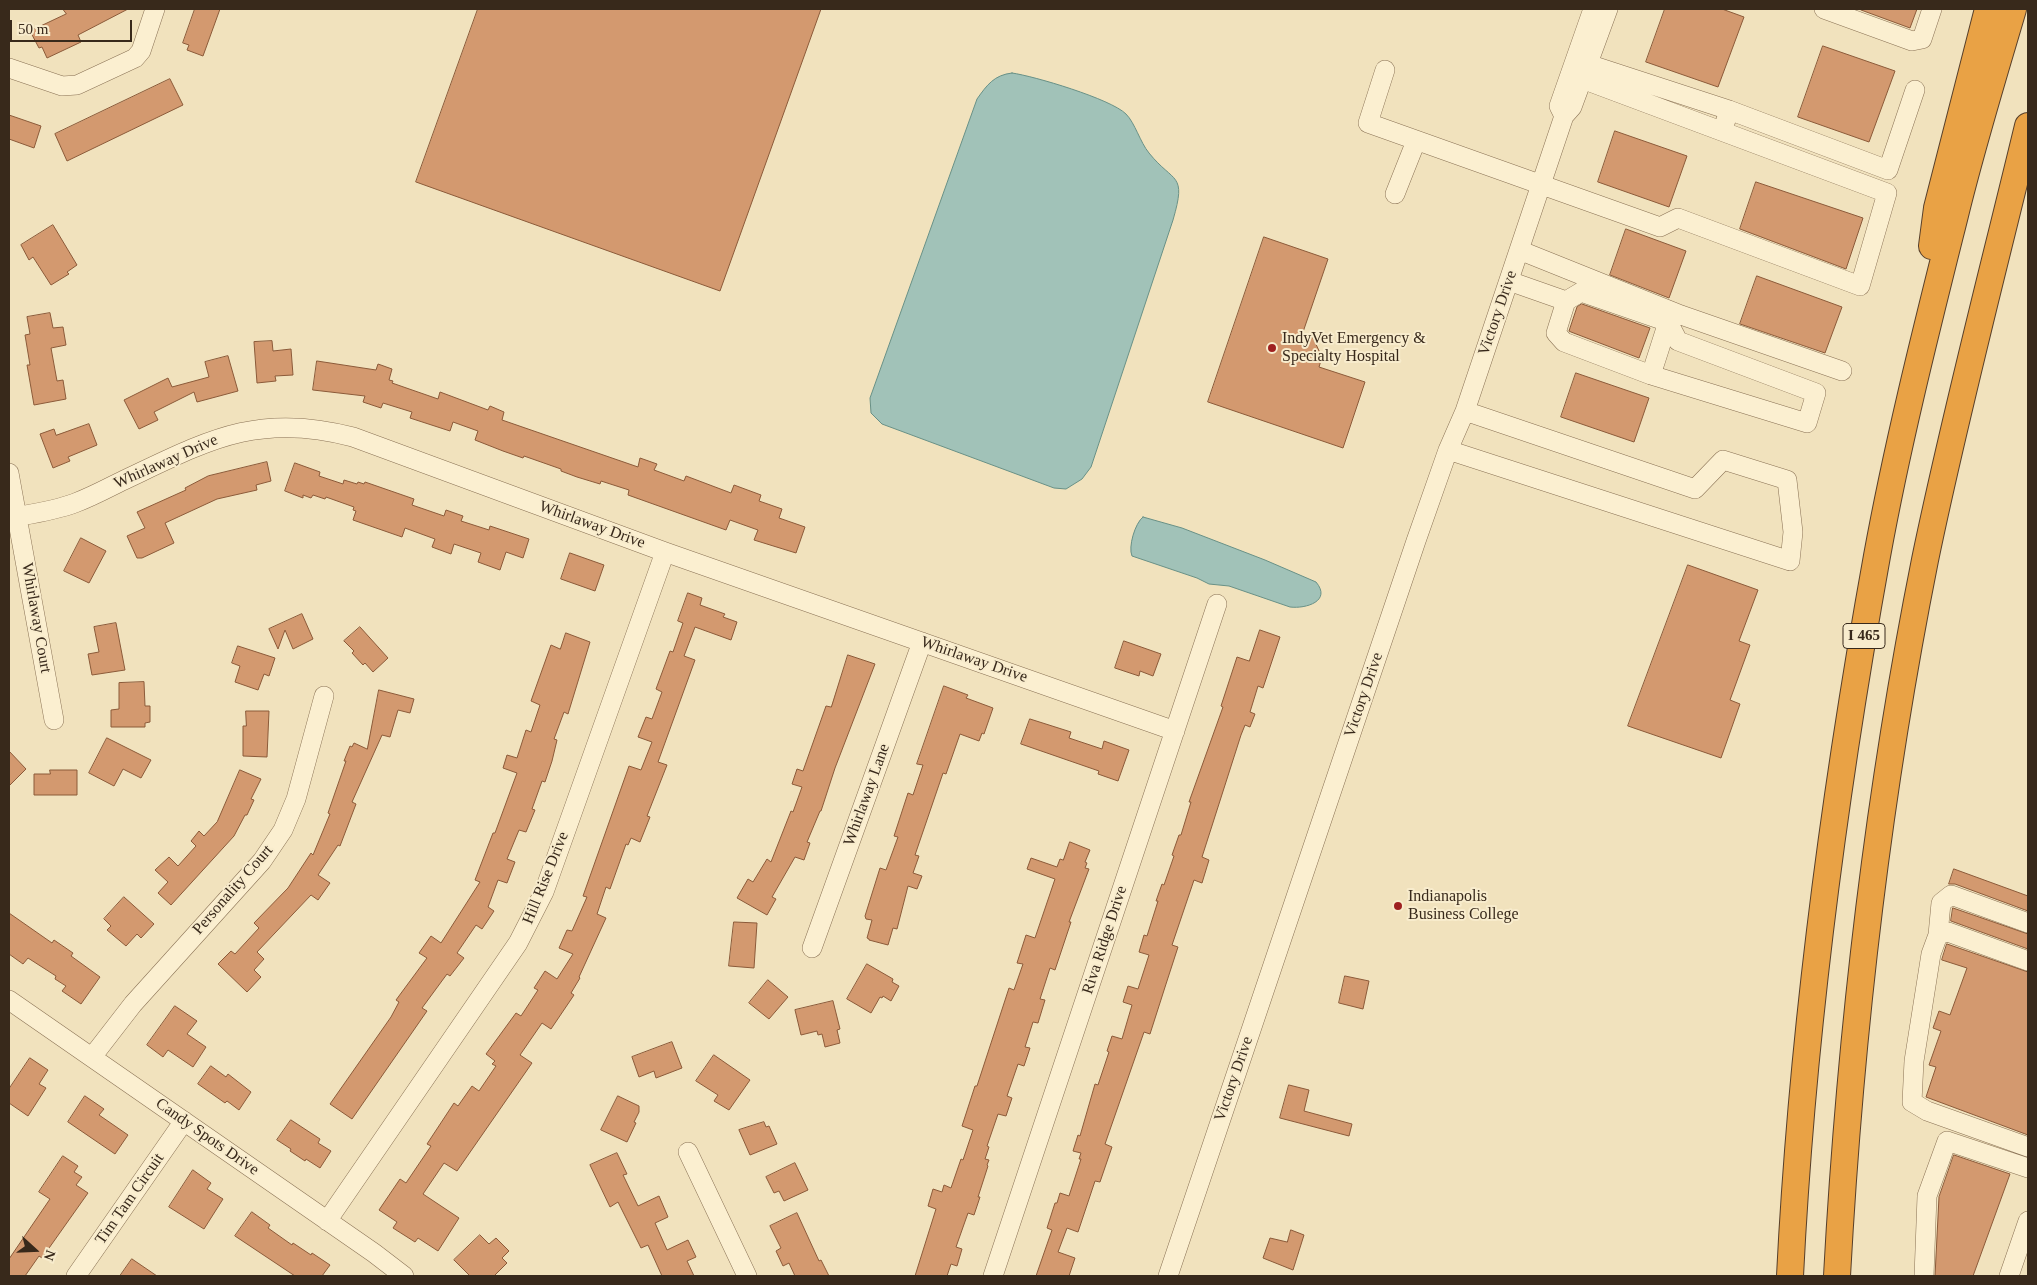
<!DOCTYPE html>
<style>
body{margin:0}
#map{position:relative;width:2037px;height:1285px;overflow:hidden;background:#f1e2bd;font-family:"Times New Roman",serif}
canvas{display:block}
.frame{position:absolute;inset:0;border:10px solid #38291b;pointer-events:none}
.north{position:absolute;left:10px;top:1225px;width:50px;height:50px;-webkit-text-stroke:4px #f8eccd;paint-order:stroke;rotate:110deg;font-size:14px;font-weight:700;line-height:20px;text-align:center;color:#38291b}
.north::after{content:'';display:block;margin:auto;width:18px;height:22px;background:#38291b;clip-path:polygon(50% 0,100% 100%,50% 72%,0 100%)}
.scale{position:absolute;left:10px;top:20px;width:122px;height:22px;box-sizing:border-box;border:2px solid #38291b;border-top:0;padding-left:6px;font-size:15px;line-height:18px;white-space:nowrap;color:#38291b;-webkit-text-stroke:4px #f8eccd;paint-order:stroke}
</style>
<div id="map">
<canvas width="2037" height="1285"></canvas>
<div class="frame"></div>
<div class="north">N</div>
<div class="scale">50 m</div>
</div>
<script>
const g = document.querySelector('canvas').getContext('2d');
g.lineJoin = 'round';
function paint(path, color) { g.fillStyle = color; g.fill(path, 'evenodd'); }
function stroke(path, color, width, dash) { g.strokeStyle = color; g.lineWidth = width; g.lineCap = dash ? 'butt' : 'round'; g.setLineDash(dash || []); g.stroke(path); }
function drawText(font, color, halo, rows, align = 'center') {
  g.font = font + ' "Times New Roman",serif'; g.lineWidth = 4; g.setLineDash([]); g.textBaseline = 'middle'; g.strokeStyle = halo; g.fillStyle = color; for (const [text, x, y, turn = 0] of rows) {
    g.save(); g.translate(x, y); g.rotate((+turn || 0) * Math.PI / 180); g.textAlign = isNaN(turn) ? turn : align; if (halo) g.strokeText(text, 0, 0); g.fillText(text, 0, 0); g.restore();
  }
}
const water = new Path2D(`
 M1012 73C1034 76 1111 99 1126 114 1135 123 1140 142 1149 153 1174 184 1187 172 1173 220L1091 467 1082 479 1066 489 1054 488 882 424 871 413 870 398 977 99C987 85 994 75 1012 73Z
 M1143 517 1182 528 1265 560 1316 582C1332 601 1306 609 1290 607L1229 586 1209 584 1197 578 1132 556C1128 547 1135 523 1143 517Z`);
paint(water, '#a1c2b8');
stroke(water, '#689086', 1);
const building = new Path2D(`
 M63 9H128L78 35 81 42 47 58 42 47 39 48 30 31 66 14Z
 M195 9H220L203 56 187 50 189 45 183 43Z
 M478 9H821L720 291 416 182Z
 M1665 9H1722L1744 17 1718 87 1646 62Z
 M1861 9H1917L1910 28 1861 10Z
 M1823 46 1895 71 1869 142 1798 117Z
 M170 79 183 105 67 161 55 134Z
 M9 115 41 126 34 148 9 139Z
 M1615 131 1687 156 1669 207 1598 182Z
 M1756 182 1863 218 1846 269 1740 229Z
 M53 225 77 265 67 272 69 274 51 285 33 257 29 260 21 245Z
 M1626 229 1686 251 1669 298 1610 275Z
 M1264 237 1328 259 1302 335 1313 338 1322 357 1319 367 1365 382 1343 448 1208 402Z
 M1757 276 1842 307 1825 353 1740 324Z
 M1582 304 1650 328 1639 358 1571 332 1569 331 1577 307Z
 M50 313 53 328 63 327 66 345 51 348 57 381 63 380 66 399 34 405 27 365H30L25 335 30 334 27 317Z
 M272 341 273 351 291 349 293 375 275 376 276 381 257 383 254 342Z
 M228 356 238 391 197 402 194 392 154 412 158 420 139 429 124 400 168 378 172 387 209 377 205 362Z
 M317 361 376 370 378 364 392 369 389 380 393 381 392 383 438 399 440 392 488 410 490 406 504 412 502 420 638 467 640 458 657 464 654 470 684 481 686 476 731 493 734 485 761 495 759 501 782 509 779 518 805 527 796 553 754 540 758 530 730 520 726 530 628 495 629 490 601 481 600 484 577 477 561 471V469L524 456 523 458 503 451 475 440 478 431 453 422 450 431 410 418 412 412 383 403 381 408 363 402 365 396 313 390Z
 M1576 373 1649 398 1634 442 1561 417Z
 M89 424 97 445 68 457 70 461 53 468 40 434 54 429 56 435Z
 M267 462 271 481 256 485 257 490 217 499 165 523 174 543 142 558H137L127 536 145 528 137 512 186 490 185 488 208 476Z
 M295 463 320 472 319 476 343 484 344 480 357 484 358 482 364 484 365 482 414 499 412 505 444 516 446 510 463 516 461 521 489 530 490 526 529 539 523 558 506 552 500 570 478 562 481 553 454 544 451 554 432 547 435 539 405 528 402 537 353 520 356 511 353 510 354 507 326 497 325 499 313 495 311 498 303 495V498L285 491Z
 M81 538 106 551 89 583 64 571Z
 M570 553 604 565 595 591 561 579Z
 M1688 565 1758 590 1739 641 1750 645 1730 700 1740 704 1721 758 1628 726Z
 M688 593 702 598 700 605 725 614 723 617 737 622 731 640 695 627 684 656 695 660 658 762 667 765 647 816 650 817 640 842 631 838 628 845 626 844 610 889 606 887 597 914 606 918 579 977 580 978 571 993 574 995 551 1029 542 1023 520 1055 532 1063 457 1171 444 1163 423 1194 459 1218 438 1251 418 1238 415 1242 393 1228 397 1222 379 1210 400 1179 406 1183 431 1146 427 1144 454 1103 458 1106 472 1086 479 1091 496 1066 492 1064 495 1061 486 1054 516 1013 521 1016 538 990 534 988 545 971 557 979 573 954 559 948 567 930 572 931 587 897 583 896 629 766 641 770 652 742 638 737 646 717 652 719 662 692 656 689 670 651 673 652 683 623 678 621Z
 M302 614 313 639 293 649 285 630 278 649 269 629Z
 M116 623 125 670 92 675 88 654 99 652 94 627Z
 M360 627 388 658 373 672 365 663 363 665 352 653 354 651 344 641Z
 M1260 630 1280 637 1263 688 1258 686 1250 712 1255 714 1250 727 1245 725 1241 735 1202 857 1209 860 1202 883 1194 880 1172 945 1178 947 1166 984 1150 1034 1144 1032 1105 1144 1112 1147 1100 1182 1095 1181 1078 1232 1067 1228 1058 1252 1075 1258 1069 1276H1036L1052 1230 1047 1228 1055 1203H1057L1060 1193 1069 1196 1081 1159H1079L1081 1153 1073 1151 1078 1135 1080 1136 1095 1084 1098 1085 1109 1052 1107 1051 1112 1036 1122 1039 1132 1005 1123 1002 1128 986 1138 989 1149 955 1139 952 1144 935 1147 936 1158 901H1156L1162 884 1164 885 1174 856 1172 855 1179 835H1181L1191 802H1189L1223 707 1221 706 1237 657 1249 661Z
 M566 633 590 642 568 714 564 712 554 739 557 740 552 761 545 782 542 781 532 809 535 810 526 832 519 830 507 859 515 862 507 883 498 880 488 907 494 911 482 929 476 925 457 953 464 958 450 976 447 974 422 1008 427 1011 352 1119 330 1104 391 1017 399 1002 396 1000 427 958 419 953 431 936 441 943 480 882 475 880 493 833H495L517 773 503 768 507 755 517 758 526 730 531 732 540 705 531 701 551 645 560 649Z
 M1124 641 1161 654 1153 676 1140 671 1139 676 1115 668Z
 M238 646 275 658 269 676 264 674 258 690 235 682 240 666 232 663Z
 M848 655 875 664 835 768 821 811H820L807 842 810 843 804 860 795 857 772 897 776 899 767 915 737 898 748 879 753 882 767 859 771 862 791 811 793 812 802 787 792 784 797 769 803 771 826 706 831 707Z
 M144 682 145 706H150V722L145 723V727H111V710L119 709V683Z
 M944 686 968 695 966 698 993 708 984 734 982 733 979 741 960 734 946 774 943 773 915 855 919 856 913 873 922 876 917 889 908 886 897 929 893 928 888 945 869 940V939L867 938 872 920 866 919 865 916 880 868 886 870 898 837 894 836 908 793 913 795 923 765 917 764Z
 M379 690 414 699 410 713 398 710 390 737 382 735 352 802 356 804 340 846 338 845 318 875 330 883 318 900 311 895 257 952 264 959 254 970 261 977 247 992 218 964 231 951 235 954 259 928 254 923 288 888 311 853 313 855 330 814 328 813 346 761H344L350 746 352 747 354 743 367 749Z
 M246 711H269L267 757 243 756V726H246Z
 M1030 719 1071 732 1069 738 1102 749 1104 741 1129 750 1118 781 1098 774 1099 771 1021 744Z
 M107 738 151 760 141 778 123 769 114 786 89 773Z
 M9 751 26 769 9 786Z
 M50 770H77V795H34V774H50Z
 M240 770 261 779 251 799 254 800 247 815H245L234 836 171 905 158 893 168 882 155 870 169 857 178 866 196 846 191 841 199 831 204 836 217 822Z
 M1070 842 1090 850 1085 862 1087 863 1085 868 1089 869 1069 922H1071L1055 970 1050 968 1040 999 1045 1000 1038 1023 1033 1022 1025 1047 1030 1048 1024 1066 1018 1064 1007 1096 1012 1098 1006 1116 998 1114 987 1146 989 1147 985 1159 989 1160 987 1165 988 1166 978 1197H980L974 1215 968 1213 956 1247 962 1249 957 1266 951 1264 947 1276H915L936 1209 928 1206 933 1189 942 1192 944 1185 951 1188 961 1159 963 1160 973 1130 962 1126 975 1086H977L1009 988 1014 990 1023 964 1017 963 1026 935 1035 938 1055 879 1027 869 1031 858 1057 867 1060 859 1063 860Z
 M1954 869 2028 896V911L1955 884H1949Z
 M124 897 154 924 141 938 137 934 126 946 107 930 111 926 104 919Z
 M1953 908 2028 934V949L1951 921Z
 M9 913 52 943 54 940 73 953 71 956 100 977 81 1004 62 991 66 986 55 979 56 976 28 958 23 964 9 954Z
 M734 922 757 923 754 968 729 966Z
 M1947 944 2028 972V1135L1926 1097 1936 1067 1929 1065 1941 1031 1933 1028 1939 1011 1950 1015 1967 968 1942 960Z
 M867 964 893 979 892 982 899 986 891 1001 883 996 882 998 880 997 871 1013 847 999Z
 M1345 976 1369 981 1363 1009 1339 1003Z
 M768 980 788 997 769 1019 749 1003Z
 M833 1001 840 1029 837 1030 840 1043 825 1047 822 1034 818 1035 817 1031 801 1035 795 1010Z
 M175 1006 197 1021 187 1034 206 1047 193 1067 168 1050 163 1057 147 1045Z
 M672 1042 682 1068 656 1078 654 1071 639 1077 632 1057Z
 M714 1055 750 1080 729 1110 714 1101 718 1095 696 1081Z
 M30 1058 48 1070 39 1084 46 1088 28 1116 9 1103V1089Z
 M211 1066 226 1077 228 1074 251 1092 239 1110 227 1101 225 1103 198 1084Z
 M1289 1085 1309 1090 1304 1111 1352 1124 1349 1136 1280 1118Z
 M85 1096 104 1109 99 1115 128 1135 115 1154 68 1122Z
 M618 1096 639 1106V1112L634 1122 636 1123 627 1142 601 1130Z
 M291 1120 320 1139 318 1143 331 1151 320 1168 306 1159 305 1161 290 1151 291 1149 277 1140Z
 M764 1122 766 1127 769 1126 777 1144 750 1155 739 1130Z
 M617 1153 627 1174 623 1175 638 1206 659 1196 668 1217 655 1223 667 1250 688 1240 696 1257 687 1261 694 1276H662L648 1245 641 1248 618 1202 610 1207 590 1165Z
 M1954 1155 2010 1174 1973 1276H1935L1939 1197Z
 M63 1156 78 1166 74 1172 82 1177 76 1185 88 1193 42 1258 39 1256 25 1276H9V1259L50 1199 39 1192Z
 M795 1163 808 1190 784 1201 779 1191 774 1193 766 1177Z
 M193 1170 211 1183 207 1189 223 1199 204 1229 169 1207Z
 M252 1212 270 1225 268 1228 292 1245 293 1243 311 1255 312 1253 330 1265 322 1276H295L235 1236Z
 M797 1213 819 1261 821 1260 829 1276H795L789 1263 783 1266 776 1251 781 1248 770 1226Z
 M1291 1230 1304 1235 1293 1270 1263 1258 1270 1238 1287 1242Z
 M480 1235 489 1244 496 1238 509 1251 502 1258 507 1263 494 1276H470L454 1260Z
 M132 1259 157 1276H120Z`);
paint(building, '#d3996f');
stroke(building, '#8b5a39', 1);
const minor = new Path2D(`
 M1824 9 1912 41 1922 39 1932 9
 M1588 64 1729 110 1725 123
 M9 68 62 86 77 85 135 58 141 51 155 9
 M1385 70 1368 123 1660 227 1678 218 1860 286 1887 193 1582 79
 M1729 110 1888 170 1915 90
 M1564 116 1559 106 1593 9
 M1395 194 1416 141
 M1519 250 1681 315 1842 371
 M1509 281 1566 301 1581 292 1668 322 1651 375 1564 342 1556 333 1566 301
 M1651 375 1807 423 1816 393 1678 341 1668 322
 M1448 450 1790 561 1793 532 1787 480 1723 460 1695 489 1465 411
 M9 473 54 720
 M9 518C31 514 54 511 75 503 91 497 106 489 120 482 205 442 256 411 353 437L665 552 1175 731
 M1938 935 1941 903 1951 895 2028 923
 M812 948 922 642
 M2028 961 1948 932 1938 935 1931 954 1914 1061 1912 1102 1927 1111 2028 1147
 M9 1000 374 1253 404 1276
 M92 1057 133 1004 262 861 283 830 296 799 324 696
 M688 1152 747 1276
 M327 1221 518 943 544 892 665 552
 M76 1276 184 1121
 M993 1276 1217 604
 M1168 1276 1416 541 1448 450 1465 411 1564 116 1572 107 1608 9
 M1924 1276 1927 1196 1947 1141 2028 1168
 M2009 1276 2028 1221`);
const highway = new Path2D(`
 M1932 246 1937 208 1988 9
 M1790 1276C1802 1035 1834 794 1877 556 1898 441 1927 327 1955 215 1972 145 1993 77 2013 9
 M1837 1276C1850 1037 1878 795 1925 560 1955 415 1993 271 2028 126`);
stroke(minor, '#8a7255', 20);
stroke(highway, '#573f2a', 28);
stroke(minor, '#fbefd0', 19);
stroke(highway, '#e9a245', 26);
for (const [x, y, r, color] of [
 [1272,348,5,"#9e2020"],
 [1398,906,5,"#9e2020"]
]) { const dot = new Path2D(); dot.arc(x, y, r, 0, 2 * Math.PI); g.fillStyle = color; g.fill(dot); stroke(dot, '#f8eccd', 2); }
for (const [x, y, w] of [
 [1864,636,42]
]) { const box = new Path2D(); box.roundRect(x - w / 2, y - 12.5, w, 25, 4); g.fillStyle = '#f8eccd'; g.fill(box); stroke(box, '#38291b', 1); }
drawText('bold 15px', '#38291b', null, [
 ["I 465",1864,636]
]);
drawText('16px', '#38291b', '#f8eccd', [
 ["Victory Drive",1498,313,-71],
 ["Whirlaway Drive",166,462,-24],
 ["Whirlaway Drive",592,525,20],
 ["Whirlaway Court",36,618,80],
 ["Whirlaway Drive",974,660,19],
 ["Victory Drive",1364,695,-71],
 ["Whirlaway Lane",867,795,-70],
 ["Hill Rise Drive",546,878,-68],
 ["Personality Court",233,890,-49],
 ["Riva Ridge Drive",1105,940,-72],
 ["Victory Drive",1234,1079,-71],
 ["Candy Spots Drive",207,1137,35],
 ["Tim Tam Circuit",130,1199,-55]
]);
drawText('16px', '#38291b', '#f8eccd', [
 ["IndyVet Emergency &",1282,339],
 ["Specialty Hospital",1282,357],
 ["Indianapolis",1408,897],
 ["Business College",1408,915]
], 'left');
</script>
